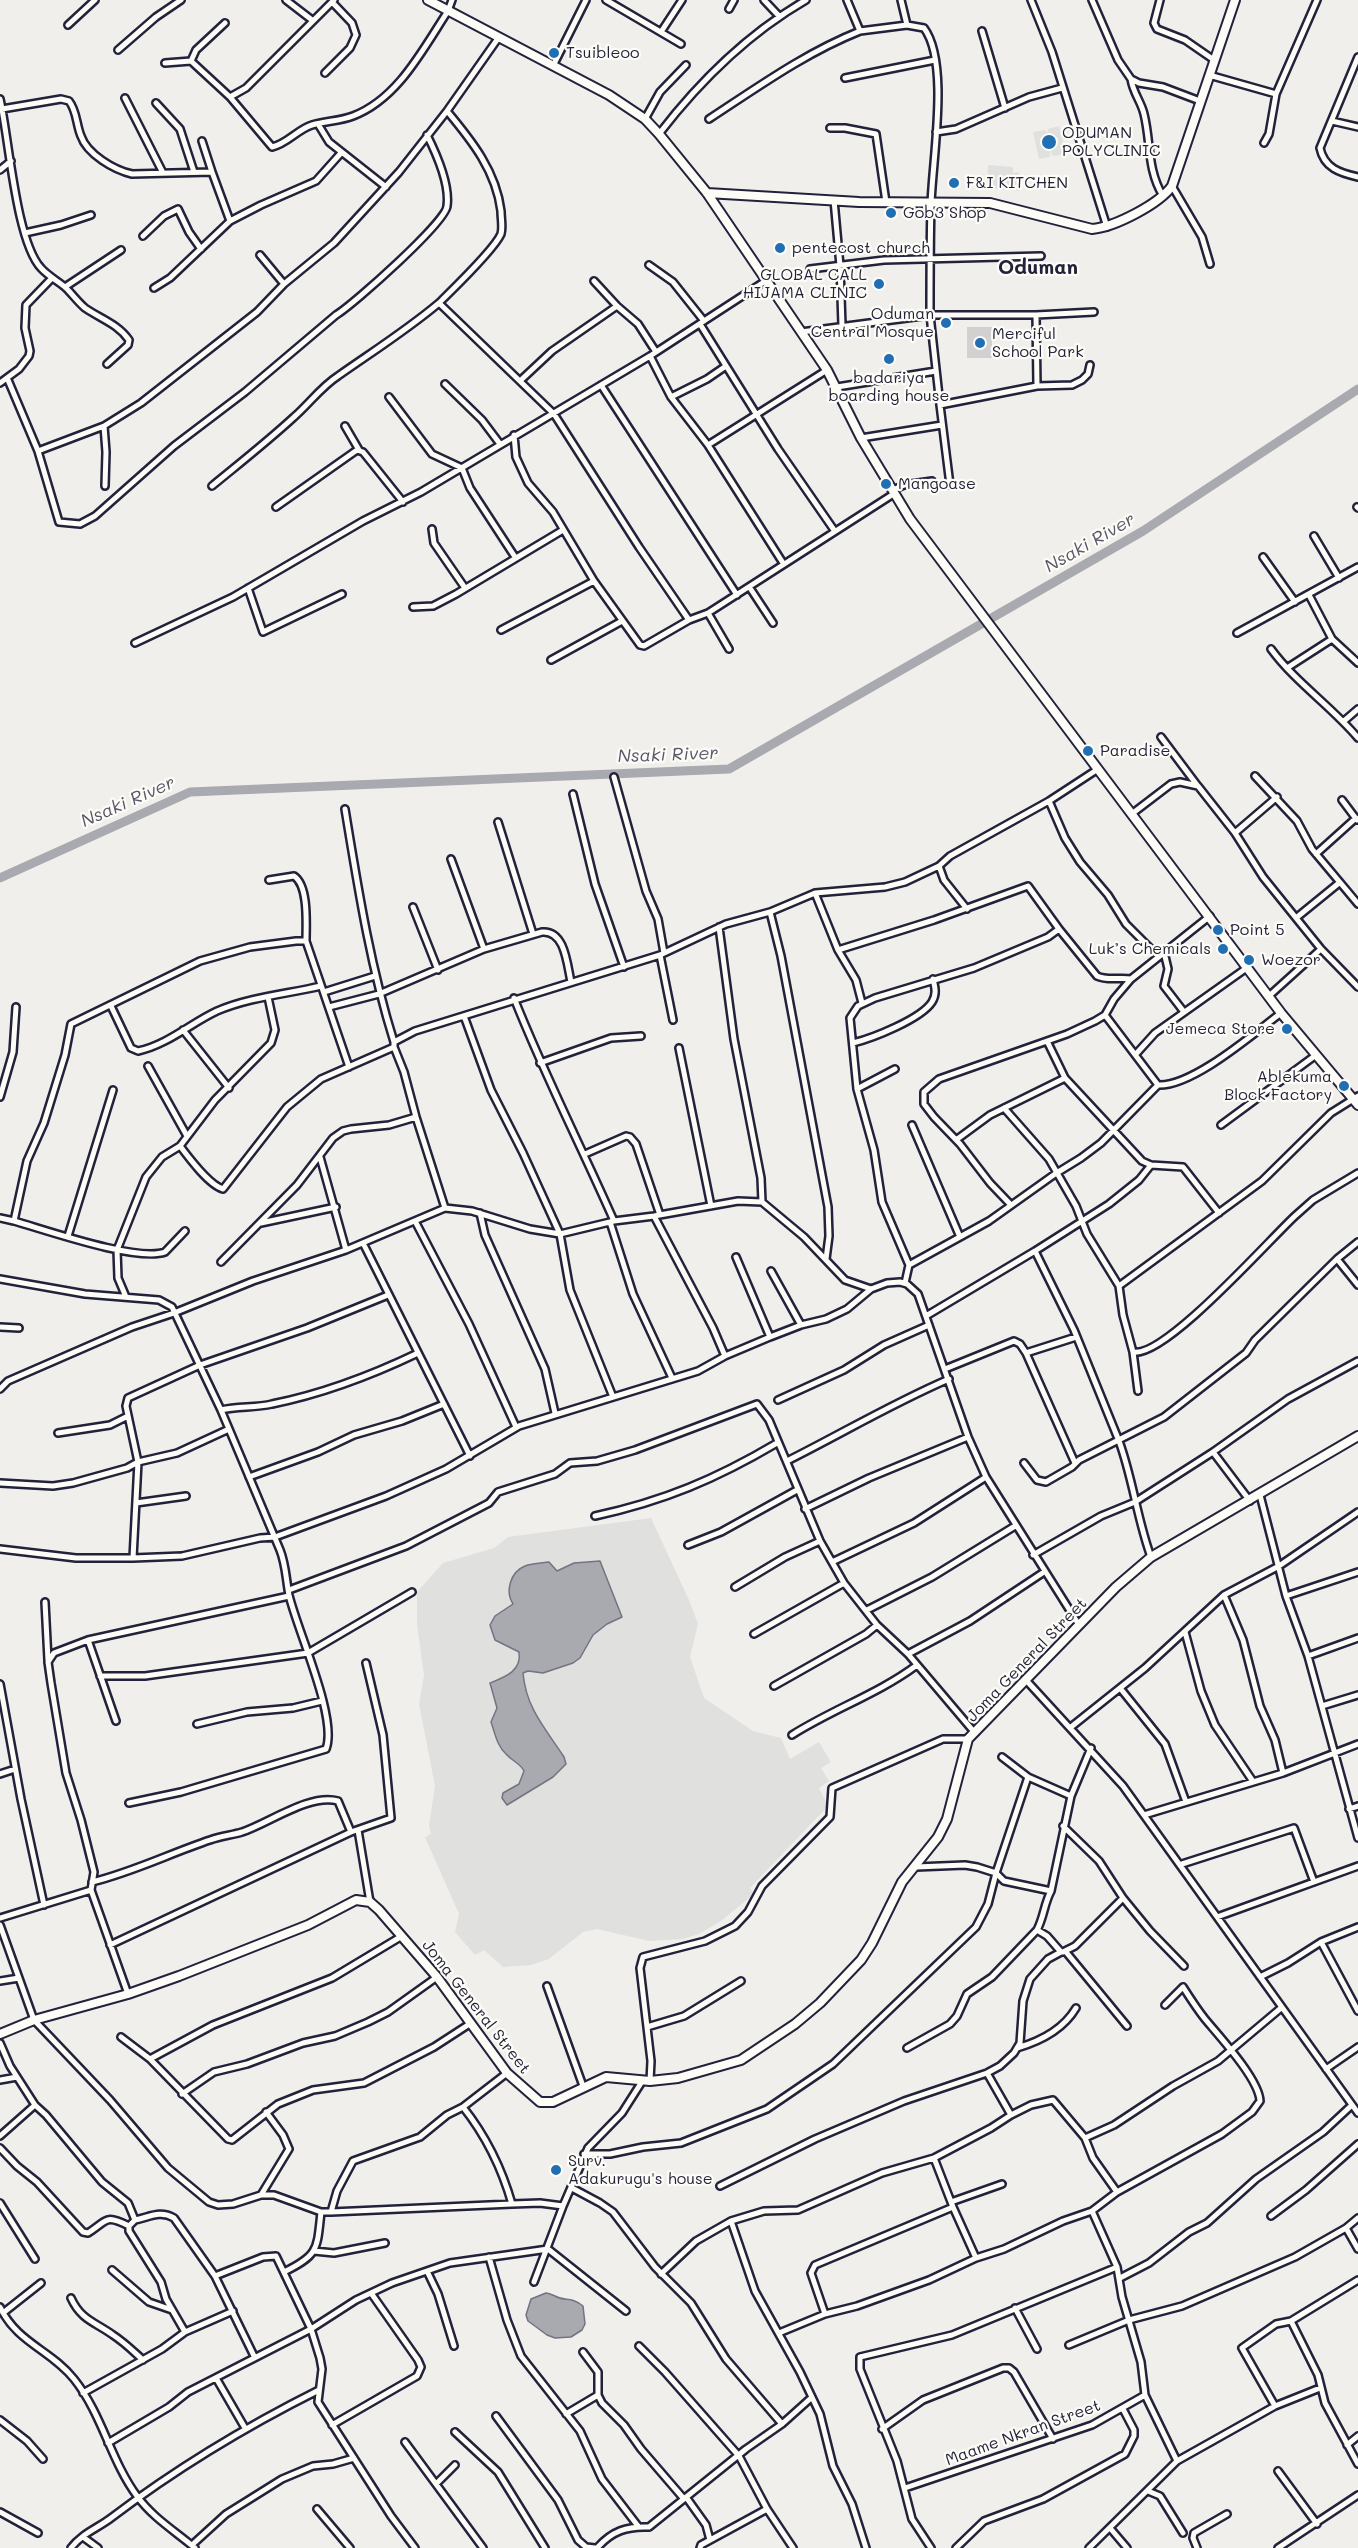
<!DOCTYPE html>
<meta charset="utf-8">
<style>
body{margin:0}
canvas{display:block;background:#f0efec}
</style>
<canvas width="1358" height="2548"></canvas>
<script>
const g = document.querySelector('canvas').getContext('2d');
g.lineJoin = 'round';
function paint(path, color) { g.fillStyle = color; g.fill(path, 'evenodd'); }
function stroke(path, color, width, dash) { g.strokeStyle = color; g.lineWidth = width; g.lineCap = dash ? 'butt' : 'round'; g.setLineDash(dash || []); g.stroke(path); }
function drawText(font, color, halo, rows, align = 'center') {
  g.font = font + ' Mali,sans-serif'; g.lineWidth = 4.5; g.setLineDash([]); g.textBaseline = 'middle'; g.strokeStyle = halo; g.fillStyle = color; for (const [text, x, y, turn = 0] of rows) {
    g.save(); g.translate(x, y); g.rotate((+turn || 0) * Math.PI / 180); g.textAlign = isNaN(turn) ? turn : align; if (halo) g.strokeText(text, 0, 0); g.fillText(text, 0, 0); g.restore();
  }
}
paint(new Path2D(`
 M1059 126 1066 154 1053 156 1050 150V157L1039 159 1033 132 1045 130 1047 133 1048 129Z
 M988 165 1013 167V173L1019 172 1020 191 987 188Z
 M651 1518 689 1600 698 1624 690 1657 704 1698 753 1731 781 1738 790 1759 819 1742 831 1762 821 1768 829 1781 819 1788 828 1806 750 1888 754 1894 721 1921 699 1934 683 1939 649 1941 597 1929 583 1932 549 1959 531 1965 503 1967 484 1950 475 1955 455 1932 459 1914 425 1837 431 1834 429 1826 435 1786 419 1704 424 1675 417 1625V1592L443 1563 494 1548 508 1537Z`), '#e0e0df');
paint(new Path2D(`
 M967 327H992V358H967Z`), '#d2d1d1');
const water = new Path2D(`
 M600 1561 622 1617 607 1624 593 1635 580 1658 573 1663 543 1673 528 1671 523 1673C526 1708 545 1728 564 1757L566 1764 553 1777 507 1805 502 1798 503 1793 519 1784 524 1771C520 1763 512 1761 506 1754 497 1746 495 1733 491 1722L497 1708 490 1683C505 1677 522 1671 519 1652L495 1640 490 1625 495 1616 513 1604C505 1592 510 1572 525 1566 532 1563 542 1563 549 1562L557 1571 574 1563Z
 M546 2293C549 2293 552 2295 555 2296 565 2302 571 2296 583 2306L585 2324 582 2330 571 2337 555 2338 547 2335 528 2321 526 2315 531 2299Z`);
paint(water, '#a9a9b0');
stroke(water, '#737381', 1.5);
stroke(new Path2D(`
 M0 878 190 792 729 769 1143 531 1358 389`), '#a9a9b0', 9);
const street = new Path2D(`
 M286 0 312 20
 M606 0 681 44
 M764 0 779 16
 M901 0 907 25
 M1031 0 1052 52 1107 227
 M1092 0 1118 60 1131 79 1139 83 1163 87 1200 101
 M1160 0 1154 23 1157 29 1185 40 1214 60
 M729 9 734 0
 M225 23 196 50 191 61 230 97 272 147C287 144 298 129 312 125 326 121 340 121 353 116 398 99 423 49 448 11L452 0
 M68 25 95 0
 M982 31 1005 108
 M661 32 682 0
 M118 50 156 17 181 0
 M1358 57 1320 148C1324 168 1340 173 1358 177
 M165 63 191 61
 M553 66 586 0
 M325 73 350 48 356 35 352 23 332 2
 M1209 75 1276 94 1317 0
 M845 78 935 60
 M1131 79C1133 93 1141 101 1144 114 1151 142 1147 170 1163 196
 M230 97 246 88 334 0
 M125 98 163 173
 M0 99C9 139 16 241 41 268 48 276 58 281 66 288 73 295 78 302 85 308 101 319 118 324 129 340L128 345 107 364
 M156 103 180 129 194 172
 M2 109 61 99 69 101C77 111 76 124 81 136 87 154 114 170 132 174L212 172 230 221
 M447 111C472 141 496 171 501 211 501 219 503 227 501 234 494 250 453 289 439 303L554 414 639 547 689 620
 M645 119 660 92 686 65
 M709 119C758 87 805 53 860 31
 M1332 121 1358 127
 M318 124 329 142 386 187
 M830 128H845L876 134 886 202
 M936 132 956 129 1029 97 1062 88
 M659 134C699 82 749 33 806 0
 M202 141 212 172
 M1264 143 1269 134 1276 94
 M0 170 11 161
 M1172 186 1202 237 1210 264
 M834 200 840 266 842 326
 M25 233 61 225 91 215
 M143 236 164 216 178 209 189 232 201 249
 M260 255 284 284
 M649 265 673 282 704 321
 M810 269 884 260 1041 256
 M594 281 617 306 638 324 656 352
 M65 287 121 250
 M154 288 170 278 230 221 261 205 316 181 341 153
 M930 315H1036L1037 386 940 405Z
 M1036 315 1094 312
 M700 324 778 449 834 530
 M801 332 930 315C930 278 930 241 931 205 932 161 950 63 924 28L907 25 860 31 847 0
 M650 356 671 397 708 445
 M8 380 38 451 59 522 80 524 95 516 174 446 245 392 336 315C354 304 446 222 447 206 450 185 436 153 427 135
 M521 380 552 351 617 306
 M0 383 19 369 29 356 30 351 25 328 26 305 52 278
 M445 384 482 420 500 444
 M601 385 737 595
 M1037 386 1072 385 1082 380 1088 374 1090 365
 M837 387 936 371
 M389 397 432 454 462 468 470 488 515 557
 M671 397 707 379 726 366
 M940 405 950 485
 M345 426 359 450
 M514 435 516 457 528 483 553 512 594 581 640 645 644 646 689 620 708 613 895 493
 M861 438 942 425
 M38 451 104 426
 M105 486 106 452 104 426 141 403 257 312 284 284 334 243 399 172 447 111 499 37
 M212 486C240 463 268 441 294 417 309 404 321 387 338 376 372 352 407 330 439 303
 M893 490 904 485 932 481
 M276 507 357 450 363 452 403 502
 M1357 507 1358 508
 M432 529 434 543 465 588
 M1314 536 1339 578
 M1263 557 1295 602
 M783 563 708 445 827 370
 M248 588 263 632 342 594
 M750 588 773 623
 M1309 595 1332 639 1358 663
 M413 607 433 606 456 594 563 530
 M708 613 729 649
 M501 630 594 581
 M1237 633 1358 567
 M135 643 233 597 363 521 421 492 650 356 767 280
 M1271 649C1296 683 1331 706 1358 738
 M551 660 622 621
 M1287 668 1332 639
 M1344 721 1358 709
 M1161 737 1197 785
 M1255 776 1297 821 1312 849 1358 904
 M614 777 646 891 658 919 664 953
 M573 794 595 884 624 967
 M1342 800 1357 820
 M1049 801 1065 838 1080 862 1108 895 1126 924 1158 956
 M345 809C358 888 370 965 394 1042
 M1133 813 1171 784 1180 782 1198 786 1235 833 1263 877 1321 949 1358 987
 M498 822 533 934
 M1235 833 1277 797
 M1316 854 1356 818
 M451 859 484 949
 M939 866 944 880 967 909
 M269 880 294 876C309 886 306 925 306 941
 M815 893 838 950 934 920 1028 886 1059 929
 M413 907 438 970
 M770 912 781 956 828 1207 829 1236 826 1259
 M1296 918 1339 883
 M719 927 734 1039 761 1178 762 1202
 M838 950 856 980 862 1003
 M1164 952 1168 969 1164 986 1184 1012
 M660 955 673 1020
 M324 992 375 976
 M1269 996 1321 949
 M514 998C544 1074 581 1146 614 1221
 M111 1006 131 1048 138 1051C167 1045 191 1023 217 1011 250 997 287 994 321 986
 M329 1007 379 994 484 949 542 932C565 930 567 964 571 982
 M1105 1015 1158 1085
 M464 1016 491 1090 523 1153 560 1234 570 1290 613 1397
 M183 1030 229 1088
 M1047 1041 1065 1078 1142 1161 1151 1165 1183 1167 1219 1213
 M853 1043C873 1038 921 1019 932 1002 937 994 935 987 933 979
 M394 1047 404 1072 416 1117 445 1208
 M679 1048 711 1206
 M1136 1054 1155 1033 1248 967
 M540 1063 611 1038 641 1036
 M148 1066 187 1136
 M857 1089 895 1069
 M0 1097 13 1052 16 1007
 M1004 1108 1049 1159 1076 1206 1087 1234 1119 1286 1123 1315 1133 1352 1138 1391
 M912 1125 960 1237
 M1221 1125 1316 1055
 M956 1140 990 1115 1065 1078
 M180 1146C189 1158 209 1185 223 1189L287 1107 321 1079 394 1047V1042L415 1031 660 955 726 924 770 912 815 893 885 887 905 882 939 866 950 856 1049 801 1098 769
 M585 1154 626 1136 630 1137 636 1144 660 1215
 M320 1157 346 1250
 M1011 1205 990 1183 960 1144 934 1117 924 1104V1092L939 1079 1067 1034 1095 1021 1105 1015 1114 999 1131 979 1210 916
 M480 1213 485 1235 545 1369 555 1413
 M654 1216 713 1328 725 1356
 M0 1218 14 1221
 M415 1221 469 1324 516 1427
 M610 1222 633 1294 672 1378
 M261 1223 336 1207
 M185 1231 165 1252C137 1262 46 1230 14 1221L27 1161 44 1123 65 1055 71 1024 200 961 250 947 296 941H306L349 1067
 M68 1236 113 1090
 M363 1243 470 1456
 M1035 1251 1109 1204 1139 1180 1151 1165
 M736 1257 770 1337
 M1337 1259 1358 1285
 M221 1262 297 1185 333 1138 343 1131 351 1129 389 1125 416 1117
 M909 1265 989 1221 1055 1174 1081 1158 1101 1143 1158 1085C1192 1087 1253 1034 1281 1013
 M771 1271 801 1325
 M0 1279 85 1294 159 1300 172 1307 221 1410 280 1550C286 1565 286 1580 289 1595 297 1630 338 1718 326 1749L181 1792 129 1803
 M905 1283 909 1265 882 1202 874 1150 857 1089 850 1018 858 1006 875 998 974 968 1048 937 1059 929 1097 976C1107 981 1120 977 1131 979
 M1119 1286 1262 1181 1331 1113 1358 1096
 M126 1297 118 1278 117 1250 146 1177 162 1157 180 1146 215 1100 271 1043 275 1030 268 997
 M926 1316 1035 1251 1074 1330 1119 1441C1133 1479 1137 1519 1151 1557
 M0 1327 19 1328
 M1133 1352C1164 1359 1269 1240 1295 1216L1313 1200 1358 1173
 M1026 1353 1075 1463
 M945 1369 1014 1341 1020 1344 1026 1353 1076 1337
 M0 1389 8 1381 132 1327 174 1313 253 1281 346 1250 445 1208 472 1211 530 1229 560 1234 614 1221 654 1216 738 1201 762 1202 804 1237 845 1280 871 1289 887 1283 900 1282 907 1284 918 1294 968 1437 986 1477 1079 1625
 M778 1400 844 1370 884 1345 929 1325
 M221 1410C238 1406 255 1408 272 1404 322 1394 372 1375 418 1353
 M58 1433 110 1425 128 1416
 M1213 1452 1250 1501
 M787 1461C841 1434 893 1403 949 1379
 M1024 1463 1037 1480 1046 1482 1072 1467 1079 1460 1164 1417 1246 1353 1255 1340 1337 1259 1358 1242
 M249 1477 318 1452 354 1435 402 1421 444 1404
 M0 1483 53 1486 73 1483 127 1468 138 1462 177 1453 229 1429
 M1260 1495 1286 1596 1308 1656 1358 1838
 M136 1503 186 1496
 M805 1509 869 1478 968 1437
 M595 1516C664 1501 716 1479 777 1443
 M688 1545 721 1532 797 1490
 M0 1549 76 1558H133L182 1556 260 1538 275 1537 386 1496 446 1469 519 1426 698 1371 725 1356 770 1337 801 1325 826 1319 847 1309 871 1289
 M1033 1555 1101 1516 1135 1502 1213 1452 1288 1399 1358 1361
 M133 1558 138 1462 126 1406 128 1398 200 1365 307 1328 388 1295
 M832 1562 914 1523 986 1477
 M735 1587 785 1557 820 1541
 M289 1590 406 1546 489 1503 498 1492 555 1474 570 1463 597 1461 635 1450 757 1404 769 1420 820 1541 844 1583 877 1625 908 1654 975 1733
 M1224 1595 1243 1640 1260 1706 1275 1740 1283 1773
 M1286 1596 1358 1572
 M45 1602 48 1660
 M867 1610 932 1577 1015 1526
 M1185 1632 1201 1691 1215 1725 1252 1780
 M754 1634 844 1583
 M88 1640 116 1721
 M908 1654 970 1621 1044 1572
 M1308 1656 1358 1638
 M100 1676H145L308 1653 412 1592
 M1025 1679 1123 1786 1358 2113
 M0 1684 21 1799 44 1905
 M774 1686 866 1634 877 1625
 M1120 1688 1165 1744 1186 1802
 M1322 1706 1358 1695
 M197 1724 247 1712 293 1708 322 1701
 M1071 1727 1145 1668 1224 1595 1279 1566 1358 1512
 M792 1735C833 1709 878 1694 917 1665
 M1002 1757 1028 1777
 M0 1774 15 1769
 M1349 1809 1358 1806
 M1144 1815 1283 1773 1358 1744
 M1063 1826 1099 1861 1123 1898 1150 1931 1184 1966
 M358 1830 370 1902
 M1182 1864 1294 1828 1314 1882
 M916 1867 965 1865 977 1867 996 1873 1004 1881 1051 1891
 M92 1882C133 1872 171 1853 210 1840 221 1836 232 1835 242 1832 269 1823 310 1793 338 1801L351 1832
 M91 1890 94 1872 81 1820 66 1773 51 1683 48 1662 54 1653 88 1640 289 1596
 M1217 1917 1358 1866
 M0 1918 91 1890 128 1994
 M0 1925 34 2020 110 2100 168 2168 209 2202 218 2205 233 2204 261 2195H274L321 2212H331L512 2204 540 2203 563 2206 588 2148 622 2113 643 2080
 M1321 1942 1358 2011
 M110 1945 351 1832 391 1818 383 1735 366 1663
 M1063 1952 1075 1946 1123 1898
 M1066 1952 1127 2026
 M1260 1977 1288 1963 1321 1942 1358 1927
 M0 1981 19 1978
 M547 1986 583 2086
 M647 2027 684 2016 741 1981
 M121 2037 150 2059 228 2139 232 2140 278 2104 313 2090 364 2083 434 2047 471 2023
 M0 2043 10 2066 35 2105 46 2115 102 2182 128 2203 135 2220 129 2226V2231L161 2282 166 2299 185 2332
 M907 2048 950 2024 957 2016 967 1994 992 1977 1037 1930
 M1017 2048C1041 2041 1063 2030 1076 2008
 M150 2059 213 2025 332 1978 402 1936
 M1326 2069 1358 2047
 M0 2080 17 2077
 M650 2081 651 2061 640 1968 643 1957 705 1941 735 1926 748 1912 762 1886 830 1817 832 1788 943 1739H968
 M182 2094 214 2072 247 2064 303 2043 335 2036 368 2022 388 2012 437 1977
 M463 2107C486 2136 502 2169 512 2204
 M1011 2115 1031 2105 1053 2100 1085 2138 1114 2125 1173 2086 1218 2061 1281 2008
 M0 2136 35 2105
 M1085 2138 1093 2158 1117 2192
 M0 2148 17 2166 37 2182 83 2232 88 2233C108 2220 105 2214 129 2226
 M584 2154H610L643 2147 681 2143 767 2109 833 2064 976 1927 988 1904 996 1873 1028 1777 1071 1796
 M934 2158 953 2207 976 2258
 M720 2186 815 2139 904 2101 987 2073 1000 2066 1014 2053 1020 2043 1023 2001 1030 1979 1048 1959 1061 1952 1047 1936 1037 1930C1044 1917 1044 1904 1051 1891L1071 1796 1091 1748
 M572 2188 600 2203 613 2212 655 2267 691 2303 726 2359 782 2424
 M261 2195 289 2149 283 2135 266 2112
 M951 2202 1002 2184
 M0 2203 35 2259
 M1092 2211 1117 2267 1122 2297 1141 2362 1145 2395 1177 2461
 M331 2212 337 2191 353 2161 420 2137 447 2115 463 2107 507 2073
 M1271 2216 1306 2190 1358 2144
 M1358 2218 1346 2228 1358 2249
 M135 2220C150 2217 160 2210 174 2218L215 2276 254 2356
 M731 2221 755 2291 800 2372 820 2414 833 2466 852 2504 866 2548
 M314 2251 334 2253 385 2243
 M489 2257 507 2320 521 2356 580 2431 602 2479 638 2526
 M112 2270 149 2302 172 2310
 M427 2271 438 2294 454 2346
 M284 2272C319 2255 317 2249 321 2212
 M661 2274 696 2241 731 2221 764 2211 798 2210 882 2173 934 2158 991 2128 1011 2115 987 2073
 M215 2276 263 2257 276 2256 311 2329 320 2358 322 2369 318 2402 391 2516 415 2548
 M1120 2278 1149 2263 1189 2232 1207 2223 1256 2179 1323 2132 1352 2105
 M1358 2280 1291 2321 1318 2375 1325 2403 1358 2464
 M534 2282 563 2206
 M71 2298C81 2320 95 2322 113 2335 124 2342 133 2351 143 2360
 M0 2307C17 2343 51 2350 74 2379 102 2414 111 2461 137 2496 153 2518 175 2531 195 2548
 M1015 2308 1037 2349
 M3 2313 41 2283
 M825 2314 811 2273 815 2265 953 2207
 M779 2333 825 2314 857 2306 929 2280 976 2258 1004 2249 1063 2221 1092 2211 1117 2192 1222 2134 1252 2112 1260 2101C1259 2079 1219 2036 1205 2019 1197 2009 1190 1998 1183 1987L1165 2005
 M1069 2345 1129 2320 1182 2306 1295 2257 1346 2228
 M639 2346 665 2372 739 2456 767 2509 793 2548
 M583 2352 598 2372V2395L602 2403 624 2425 641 2449 684 2499
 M216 2378 245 2428
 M83 2393 162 2349 185 2332 233 2311
 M1275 2406 1242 2348 1276 2324 1291 2321
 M566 2414 598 2395
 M496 2416 558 2500 578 2540 586 2547 595 2548
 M0 2420 27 2441 43 2459
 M332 2425 417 2376 421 2367 418 2360 371 2293
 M882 2429 923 2400 1003 2368H1009L1014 2372 1053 2439
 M455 2432 498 2472 545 2548
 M405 2442 483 2548
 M108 2443 169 2407 188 2392 311 2329 356 2300 392 2283 450 2263 548 2249 626 2311
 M1347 2445 1358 2436
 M1278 2471 1317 2524
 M436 2484 455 2465
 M905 2488 1092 2425 1145 2395
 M1148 2491 1160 2496 1183 2533
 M686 2497 706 2525 710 2540
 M317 2509 350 2548
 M0 2512 38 2533
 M1110 2528 1127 2548
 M83 2537 98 2548
 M192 2545 226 2514 282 2479 313 2466 333 2464 354 2458
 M71 2548C81 2534 98 2528 111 2518 177 2468 245 2427 319 2390
 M597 2548C612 2531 627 2526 649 2527L746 2449 782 2424 811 2398
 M700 2548 701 2545 767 2509
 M931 2548 912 2519 897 2461 860 2369V2357L952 2335 1117 2267
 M956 2548 984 2521 1043 2499 1125 2454 1134 2436V2430L1123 2409
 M1089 2548 1177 2461 1275 2406 1320 2388
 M1197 2548 1193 2538 1194 2533 1227 2514
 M1278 2548 1358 2495`);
const secondary = new Path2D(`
 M428 0 609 95 645 119 659 134 707 193 827 370 861 438 910 519 1281 1013 1358 1105
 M707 193 859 202 990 203 1092 229C1115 227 1159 204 1172 186L1235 0
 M0 2034 34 2020 128 1994 179 1976 308 1925 356 1900 370 1902 379 1910 437 1977 507 2073 540 2102H553L606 2077 650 2081 678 2078 741 2060 795 2024 820 2003 861 1960 872 1943 902 1882 938 1837 947 1819 968 1739 1116 1587 1151 1557 1358 1436`);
stroke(street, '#22223b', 10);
stroke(secondary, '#22223b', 12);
stroke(street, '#fdfcf7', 5);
stroke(secondary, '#fdfcf7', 8);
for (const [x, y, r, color] of [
 [554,53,6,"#1f6fb2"],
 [1049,142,8,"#1f6fb2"],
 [954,183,6,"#1f6fb2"],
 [891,213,6,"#1f6fb2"],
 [780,248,6,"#1f6fb2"],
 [879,284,6,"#1f6fb2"],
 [946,323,6,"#1f6fb2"],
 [980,343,6,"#1f6fb2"],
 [889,359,6,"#1f6fb2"],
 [886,484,6,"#1f6fb2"],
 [1088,751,6,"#1f6fb2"],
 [1218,930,6,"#1f6fb2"],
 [1223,949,6,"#1f6fb2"],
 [1249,960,6,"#1f6fb2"],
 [1287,1029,6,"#1f6fb2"],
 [1344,1086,6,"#1f6fb2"],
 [556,2170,6,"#1f6fb2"]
]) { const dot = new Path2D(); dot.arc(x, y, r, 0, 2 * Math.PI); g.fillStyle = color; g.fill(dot); stroke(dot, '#fdfcf7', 2); }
drawText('16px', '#22223b', '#fdfcf7', [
 ["Tsuibleoo",566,53],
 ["ODUMAN",1062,133],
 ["POLYCLINIC",1062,151],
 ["F&I KITCHEN",966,183],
 ["Gob3 Shop",903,213],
 ["pentecost church",792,248],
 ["GLOBAL CALL",867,275,"right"],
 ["HIJAMA CLINIC",867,293,"right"],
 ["Oduman",934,314,"right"],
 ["Central Mosque",934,332,"right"],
 ["Merciful",992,334],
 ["School Park",992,352],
 ["badariya",889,378,"center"],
 ["boarding house",889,396,"center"],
 ["Mangoase",898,484],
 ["Paradise",1100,751],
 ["Point 5",1230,930],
 ["Luk’s Chemicals",1211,949,"right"],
 ["Woezor",1261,960],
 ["Jemeca Store",1275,1029,"right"],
 ["Ablekuma",1332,1077,"right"],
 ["Block Factory",1332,1095,"right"],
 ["Surv.",568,2161],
 ["Adakurugu's house",568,2179]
], 'left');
drawText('16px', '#22223b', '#fdfcf7', [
 ["Joma General Street",1027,1660,-46],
 ["Joma General Street",476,2007,52],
 ["Maame Nkran Street",1023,2433,-20]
]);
drawText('italic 18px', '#58586a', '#fdfcf7', [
 ["Nsaki River",1090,543,-30],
 ["Nsaki River",668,755,-2],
 ["Nsaki River",128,802,-24]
]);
drawText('bold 20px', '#22223b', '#fdfcf7', [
 ["Oduman",1038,268]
]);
</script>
